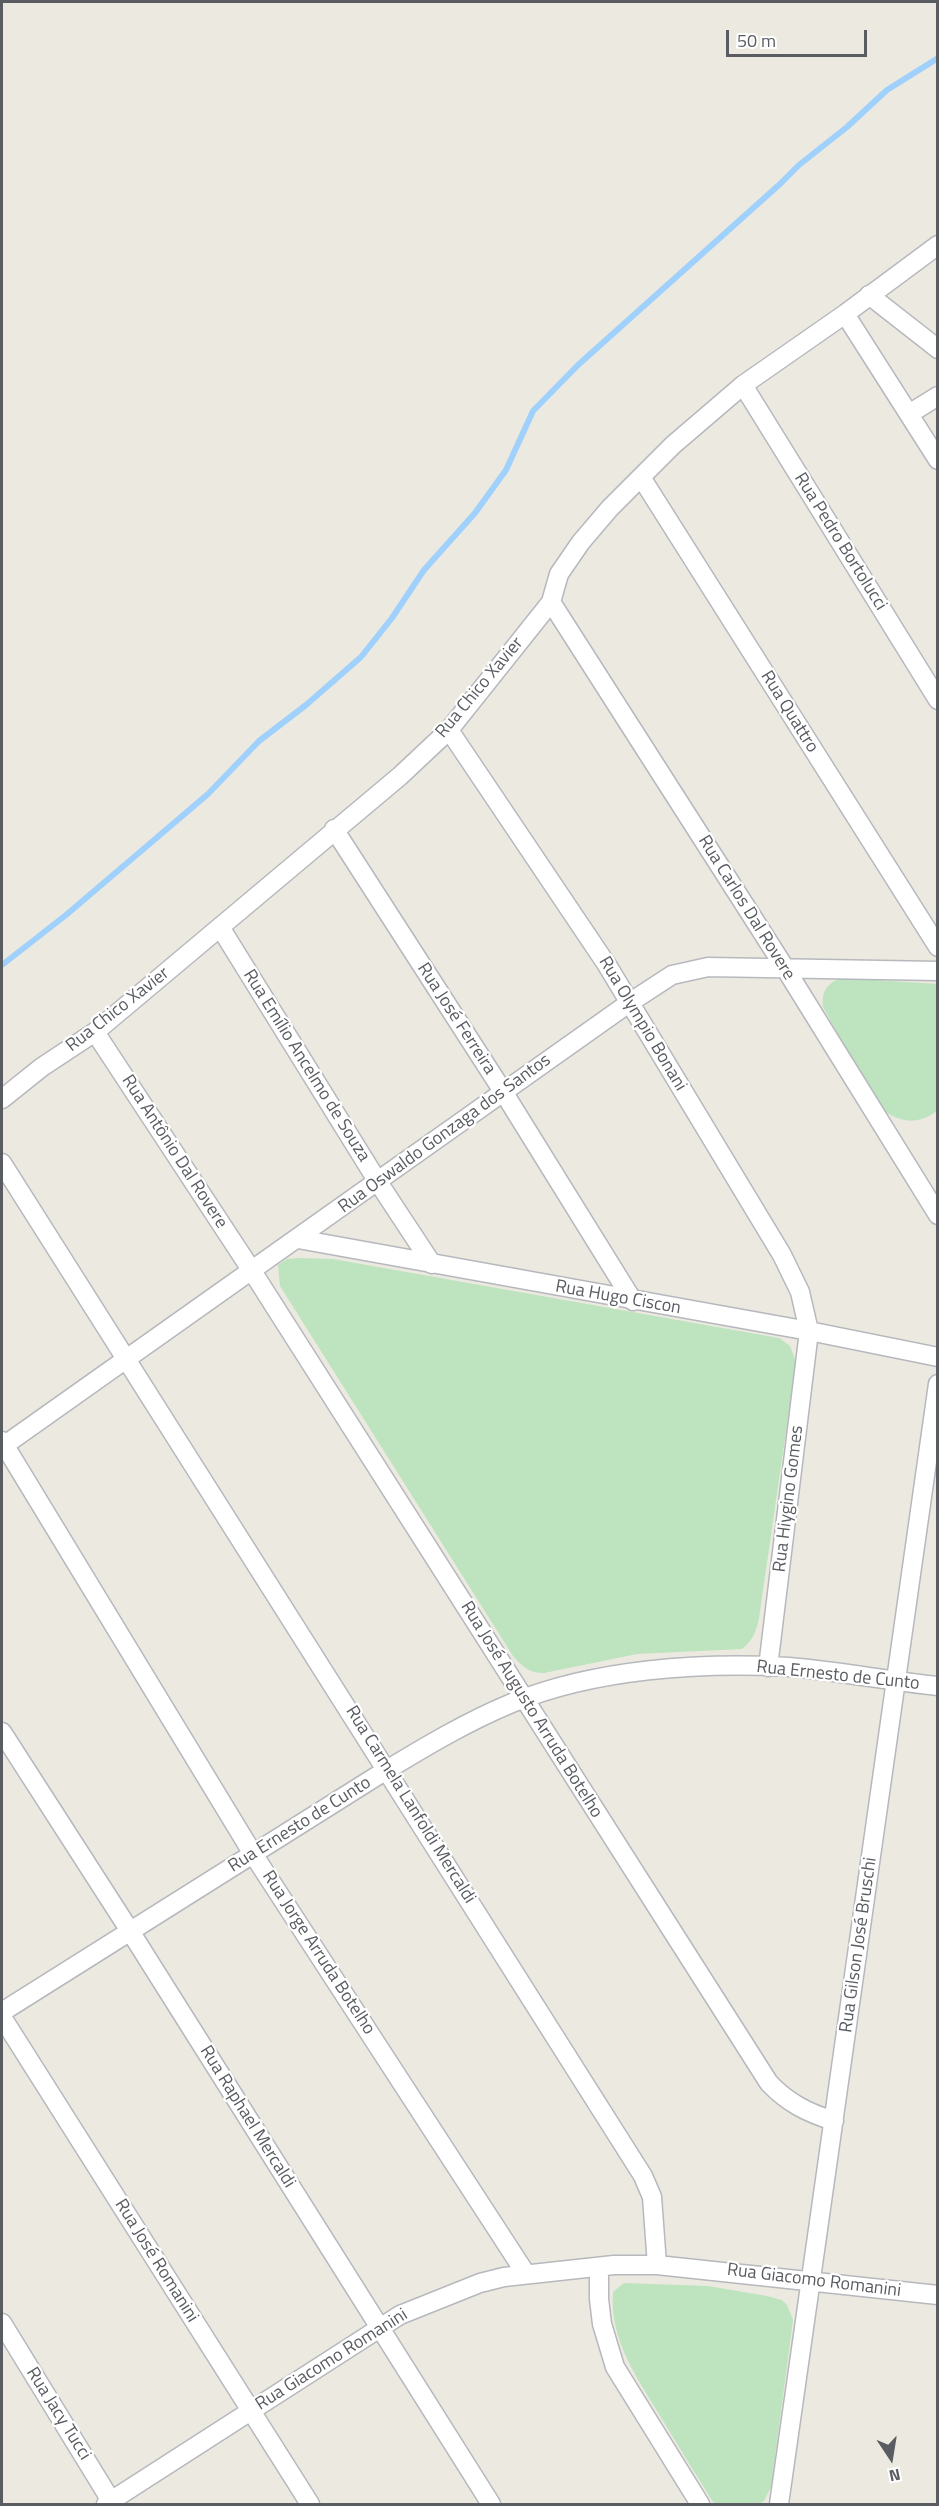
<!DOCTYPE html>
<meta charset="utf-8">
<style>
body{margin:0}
#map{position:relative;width:939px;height:2506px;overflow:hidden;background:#eceae0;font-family:"Titillium Web",sans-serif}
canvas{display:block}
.frame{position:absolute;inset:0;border:3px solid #595c61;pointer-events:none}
.north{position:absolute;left:861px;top:2428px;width:60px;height:60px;-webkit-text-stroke:4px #fff;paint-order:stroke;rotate:168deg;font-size:16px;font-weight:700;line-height:24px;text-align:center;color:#595c61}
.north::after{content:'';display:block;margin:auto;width:21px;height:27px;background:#595c61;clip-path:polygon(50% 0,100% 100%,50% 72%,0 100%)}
.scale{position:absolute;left:726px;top:30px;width:141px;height:27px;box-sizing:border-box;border:3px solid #595c61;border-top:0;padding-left:8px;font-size:18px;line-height:21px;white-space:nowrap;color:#595c61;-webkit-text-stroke:4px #fff;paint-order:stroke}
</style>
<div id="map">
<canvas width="939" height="2506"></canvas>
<div class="frame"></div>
<div class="north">N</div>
<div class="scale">50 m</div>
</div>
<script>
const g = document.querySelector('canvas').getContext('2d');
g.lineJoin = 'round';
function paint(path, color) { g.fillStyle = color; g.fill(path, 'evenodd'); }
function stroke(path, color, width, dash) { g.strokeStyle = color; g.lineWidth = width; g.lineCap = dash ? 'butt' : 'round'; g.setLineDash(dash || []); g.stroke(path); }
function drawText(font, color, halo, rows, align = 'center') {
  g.font = font + ' "Titillium Web",sans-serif'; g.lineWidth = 4.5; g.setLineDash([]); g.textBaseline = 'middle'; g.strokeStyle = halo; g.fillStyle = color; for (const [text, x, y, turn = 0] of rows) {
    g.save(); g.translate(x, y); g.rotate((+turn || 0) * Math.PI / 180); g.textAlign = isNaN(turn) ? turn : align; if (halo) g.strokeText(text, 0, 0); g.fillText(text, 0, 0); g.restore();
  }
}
paint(new Path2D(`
 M842 978 938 984 937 1111C915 1128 892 1121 875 1102L823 1007C821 993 827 982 842 978Z
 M299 1258 333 1259 779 1338 790 1346 796 1362 759 1618C756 1632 753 1640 742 1649L637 1654 544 1673C529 1673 523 1667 513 1656L280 1286 278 1265 287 1259Z
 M624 2283 708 2286 767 2296 782 2300 787 2305 793 2320 771 2487 764 2501 759 2504H716L713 2502C696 2475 679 2447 662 2419 638 2379 609 2340 613 2292Z`), '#bde3bf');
stroke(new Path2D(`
 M2 965 66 915 208 794 259 741 306 705 361 657 392 618 424 570 475 513 506 470 533 411 578 365 780 184 799 165 847 127 887 90 938 58`), '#a0d0fc', 6);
const minor = new Path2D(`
 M869 295 938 349
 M845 314 938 460
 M743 385 938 700
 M909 414 938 396
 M641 477 938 947
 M551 602 785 968 938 1215
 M449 730 607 965 782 1255 800 1292 809 1331 768 1667
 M334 829 504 1093 633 1301
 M220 927 378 1182 432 1264
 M95 1032 252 1271 769 2083C788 2103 808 2113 834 2121
 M2 1099 42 1067 95 1032 400 776 449 730 551 602 559 574 581 542 610 508 673 445 743 385 845 314 938 245
 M2 1163 643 2176 652 2197 657 2265
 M298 1239 809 1331 938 1357
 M2 1441 253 1854 526 2274
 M2 1447 629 1003 672 975 708 967 938 971
 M2 1732 130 1931 491 2504
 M2 2012 380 1774C423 1748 466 1722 512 1703 595 1669 700 1662 789 1667 839 1671 888 1681 938 1686
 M2 2017 310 2504
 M599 2267V2299L602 2324 615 2367 700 2504
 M2 2323 113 2504
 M106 2504 400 2315 480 2283 504 2277 614 2265H657L938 2295
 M779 2504 938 1384`);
stroke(minor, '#b6b8bd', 21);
stroke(minor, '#fff', 18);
drawText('18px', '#595c61', '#fff', [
 ["Rua Pedro Bortolucci",840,542,58],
 ["Rua Chico Xavier",480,688,-50],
 ["Rua Quattro",789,712,58],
 ["Rua Carlos Dal Rovere",746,908,58],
 ["Rua Chico Xavier",118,1010,-38],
 ["Rua José Ferreira",456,1019,57],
 ["Rua Olympio Bonani",642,1024,59],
 ["Rua Emílio Ancelmo de Souza",306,1066,58],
 ["Rua Oswaldo Gonzaga dos Santos",445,1134,-36],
 ["Rua Antônio Dal Rovere",174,1152,57],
 ["Rua Hugo Ciscon",618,1298,10],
 ["Rua Hiygino Gomes",789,1499,-83],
 ["Rua Ernesto de Cunto",838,1676,6],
 ["Rua José Augusto Arruda Botelho",531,1710,58],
 ["Rua Carmela Lanfoldi Mercaldi",410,1805,58],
 ["Rua Ernesto de Cunto",300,1825,-32],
 ["Rua Gilson José Bruschi",859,1945,-82],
 ["Rua Jorge Arruda Botelho",318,1953,57],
 ["Rua Raphael Mercaldi",247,2117,58],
 ["Rua José Romanini",156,2261,58],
 ["Rua Giacomo Romanini",814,2281,7],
 ["Rua Giacomo Romanini",332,2360,-32],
 ["Rua Jacy Tucci",58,2414,58]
]);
</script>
